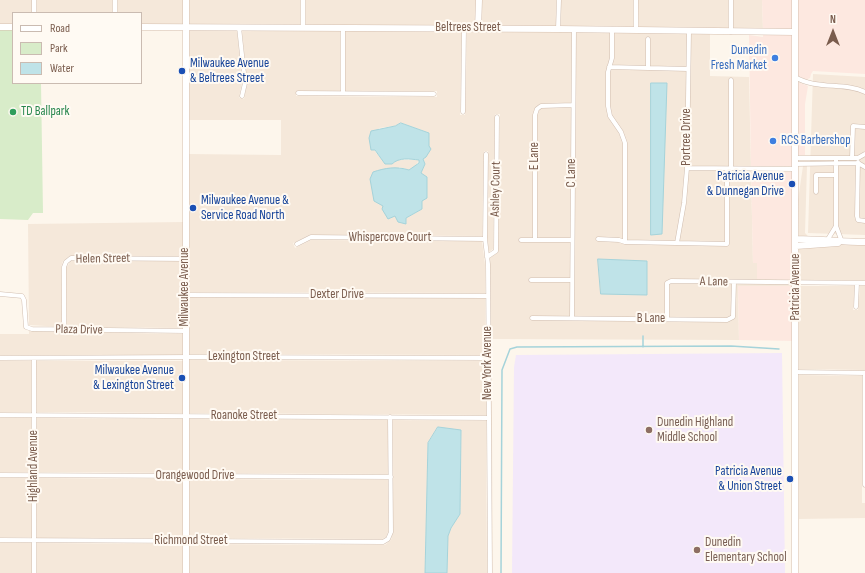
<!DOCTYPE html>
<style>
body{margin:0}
#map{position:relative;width:865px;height:573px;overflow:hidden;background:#fdf6ec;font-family:"Sofia Sans Condensed",sans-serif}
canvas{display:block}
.legend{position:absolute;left:12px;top:12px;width:130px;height:72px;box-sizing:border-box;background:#fffaf3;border:1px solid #cabbb1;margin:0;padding:5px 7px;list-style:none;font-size:12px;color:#7a5c4d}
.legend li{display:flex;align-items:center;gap:8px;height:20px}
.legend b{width:20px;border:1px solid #cabbb1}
.north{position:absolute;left:813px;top:12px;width:40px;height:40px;-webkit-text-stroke:3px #fffaf3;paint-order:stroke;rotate:0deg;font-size:11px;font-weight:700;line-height:16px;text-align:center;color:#7a5c4d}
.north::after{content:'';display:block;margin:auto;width:14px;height:18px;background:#7a5c4d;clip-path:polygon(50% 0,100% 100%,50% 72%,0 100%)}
</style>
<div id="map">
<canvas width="865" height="573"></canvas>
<ul class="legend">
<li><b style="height:5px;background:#fff"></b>Road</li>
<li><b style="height:11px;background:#d8ecc9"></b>Park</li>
<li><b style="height:11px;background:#bfe3e8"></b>Water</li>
</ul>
<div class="north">N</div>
</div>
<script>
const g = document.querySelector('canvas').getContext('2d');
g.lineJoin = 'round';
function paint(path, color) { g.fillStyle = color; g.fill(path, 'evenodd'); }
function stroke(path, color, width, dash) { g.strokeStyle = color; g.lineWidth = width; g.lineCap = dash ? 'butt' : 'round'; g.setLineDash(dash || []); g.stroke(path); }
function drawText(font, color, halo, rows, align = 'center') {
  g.font = font + ' "Sofia Sans Condensed",sans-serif'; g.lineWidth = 4; g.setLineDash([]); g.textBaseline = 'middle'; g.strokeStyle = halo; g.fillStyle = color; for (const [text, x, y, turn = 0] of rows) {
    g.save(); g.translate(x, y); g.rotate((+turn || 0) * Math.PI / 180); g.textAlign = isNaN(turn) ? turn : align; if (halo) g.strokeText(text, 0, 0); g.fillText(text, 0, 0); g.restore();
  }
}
paint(new Path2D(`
 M0 0H32V13H13V24H0Z
 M37 0H112V13H37Z
 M118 0H183V24H141V13H118Z
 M188 0H300V25L188 24Z
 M306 0H476V26L306 25Z
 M481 0H556V26H481Z
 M561 0H633V27L561 26Z
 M638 0H728V29L639 27Z
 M733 0H762L763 29H733Z
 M188 29 237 30 242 83 239 98 244 99 247 82 242 30 340 31V91H296V96L437 97V91H345V31H462L460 115H465L467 31 710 33V76L749 77 753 263H757V279L794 280V286H738L739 340 491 339 490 258 498 251 500 114H495L493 249 489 252 487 238 488 151H484L482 236 311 235 293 243 295 248 311 240 482 241 485 265V293L188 292V154L281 155V120H188ZM401 123 429 133V146L423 159 425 164 421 173 422 209 406 218 395 216 383 206 399 167 409 170 415 167 419 160H396L392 164H386L374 150 379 128 395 126Z
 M813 74 865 77V235L808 233Z
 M803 166H807L805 233 808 236H827H799L798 200Z
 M183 222V256H69L63 261 61 267 62 327 29 325 28 224Z
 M842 245H865V280H799V249Z
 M71 261H183V328L67 327 66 268Z
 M799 286H855L853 310H858L860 286H865V370L799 369Z
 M188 297 485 298 486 355 188 354Z
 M29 331 183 334V355H0V334H29Z
 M188 360 486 361V415L188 413Z
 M0 361H31V412H0Z
 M36 361H183V413L37 412Z
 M491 365 492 427 493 573 491 418Z
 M799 375 862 376V503H865V518L799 519Z
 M0 418H31V472H0Z
 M37 418 183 419V473L36 472Z
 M188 419 388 420V474L188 473Z
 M393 420 486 421 487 573H447L448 536 451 528 460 514 461 431 438 427 428 443 425 573H189L188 544 385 545 391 540 393 532Z
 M0 478H31L32 537H0Z
 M36 478 183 479V538H37Z
 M188 479 388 480V532L386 537 382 539 188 538Z
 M0 543H32V573H0Z
 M37 543 183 544 184 573H37Z`), '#f5e8da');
paint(new Path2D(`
 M762 0H792V29H763Z
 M797 0H865V74L813 71 811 74 810 78 806 80 798 76Z
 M749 35 763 37V35H792L793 166H751Z
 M798 82 808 86 805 104V155H798Z
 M751 172H793L794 280 757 279V263H753Z
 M738 286H794V341L739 340Z`), '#fde8e0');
paint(new Path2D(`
 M782 353 785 573H512L514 367 516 355Z`), '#f3e8fa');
paint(new Path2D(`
 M0 30H13V83H41L43 213H33L28 220 0 219Z`), '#d8ecc9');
const water = new Path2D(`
 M651 83H667L662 234 651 235Z
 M401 123 429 133V146L431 149 426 157 423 159 425 164 421 173 427 177V198L422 201V209L406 218V224L398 222 395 216 388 219 382 209 383 206 374 201 370 179 373 172C385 168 396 166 409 170L419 163V160C410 159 399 157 392 164H385L375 150H371L369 138 371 131 395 126Z
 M598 259 647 261V295L601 294Z
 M438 427 461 430 460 514 451 528 448 536 447 573H425L428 443Z`);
paint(water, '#bfe3e8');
stroke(water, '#a5d3da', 1);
stroke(new Path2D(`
 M643 336V347
 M501 573 502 370 510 349 517 347 731 346 779 349`), '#a5d3da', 1.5);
const street = new Path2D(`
 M115 0V13
 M303 0V27
 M636 0V30
 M731 0V32
 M34 13V0
 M239 27 245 83 242 96
 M343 28V93
 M558 29 559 0
 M612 29V58L608 72V106L610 116 621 132 625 143V242
 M648 39V68
 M609 67 688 69
 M795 77C816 90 846 82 865 92
 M731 80V169
 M298 93 434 94
 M463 112 464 28
 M486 154 485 239 488 264 490 573
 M795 158H858L865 154
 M836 158V226L842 242
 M852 158 853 126 865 127
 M858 162 857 216 858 220 865 221
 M795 164 858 163 865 167
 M687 168 795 169
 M816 192V175H836
 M598 239 619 240 625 242 727 244V169
 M828 239 836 226
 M521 240H572
 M535 240V115L537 109 541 106 573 105
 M677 243 684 203 687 168 689 31
 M297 244 311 237 485 239
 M487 257 496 251 497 117
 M531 280H572
 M0 294 22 296 24 300 26 327 32 329 185 331
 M185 295 488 296
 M856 307 857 283
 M532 318 727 320 733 317 734 282
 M572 318 574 29
 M667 319V283L671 281 865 283
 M64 330V267L66 262 71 258 185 259
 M0 358 193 357 488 358
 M34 359V573
 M796 372 865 373
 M865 373V485
 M0 415 488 418
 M0 475 391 477
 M0 540 383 542 388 539 391 532 390 417`);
const secondary = new Path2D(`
 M186 0V573
 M795 0V573
 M0 27H13
 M141 27 558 29 795 32
 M478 29 479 0
 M796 239C819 239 842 242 865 242
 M796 246 838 243`);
stroke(street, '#d1beb0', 5);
stroke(secondary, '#d6c0b0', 7);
stroke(street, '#fff', 4);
stroke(secondary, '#fff', 6);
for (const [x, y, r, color] of [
 [775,58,4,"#3f7fe0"],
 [182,71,4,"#1a4fb4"],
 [13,112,4,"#2e9e5b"],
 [773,141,4,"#3f7fe0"],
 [792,184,4,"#1a4fb4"],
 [193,208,4,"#1a4fb4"],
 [182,378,4,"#1a4fb4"],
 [649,430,4,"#8d6e63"],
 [790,479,4,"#1a4fb4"],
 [697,550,4,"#8d6e63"]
]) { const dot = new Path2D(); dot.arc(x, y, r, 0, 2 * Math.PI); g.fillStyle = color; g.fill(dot); stroke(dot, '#fffaf3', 1.5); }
drawText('13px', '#7a5c4d', '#fffaf3', [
 ["Beltrees Street",468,28],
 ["Portree Drive",687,137,-90],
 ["E Lane",535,156,-90],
 ["C Lane",572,173,-90],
 ["Ashley Court",496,189,-89],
 ["Whispercove Court",390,238],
 ["Helen Street",103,259,-1],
 ["A Lane",714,282,1],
 ["Milwaukee Avenue",185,287,-90],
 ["Patricia Avenue",796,287,-90],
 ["Dexter Drive",337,295],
 ["B Lane",651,319],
 ["Plaza Drive",79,330,1],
 ["Lexington Street",244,357],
 ["New York Avenue",488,363,-90],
 ["Roanoke Street",244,416],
 ["Highland Avenue",34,466,-90],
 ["Orangewood Drive",195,476],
 ["Richmond Street",191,541]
]);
drawText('13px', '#366cbe', '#fffaf3', [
 ["Dunedin",767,51],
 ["Fresh Market",767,66],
 ["RCS Barbershop",781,141,"left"]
], 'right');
drawText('13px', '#164399', '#fffaf3', [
 ["Milwaukee Avenue",190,64,"left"],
 ["& Beltrees Street",190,79,"left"],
 ["Patricia Avenue",784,177],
 ["& Dunnegan Drive",784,192],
 ["Milwaukee Avenue &",201,201,"left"],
 ["Service Road North",201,216,"left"],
 ["Milwaukee Avenue",174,371],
 ["& Lexington Street",174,386],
 ["Patricia Avenue",782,472],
 ["& Union Street",782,487]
], 'right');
drawText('13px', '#27864d', '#fffaf3', [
 ["TD Ballpark",21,112]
], 'left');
drawText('13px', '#785e54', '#fffaf3', [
 ["Dunedin Highland",657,423],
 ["Middle School",657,438],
 ["Dunedin",705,543],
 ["Elementary School",705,558]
], 'left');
</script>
